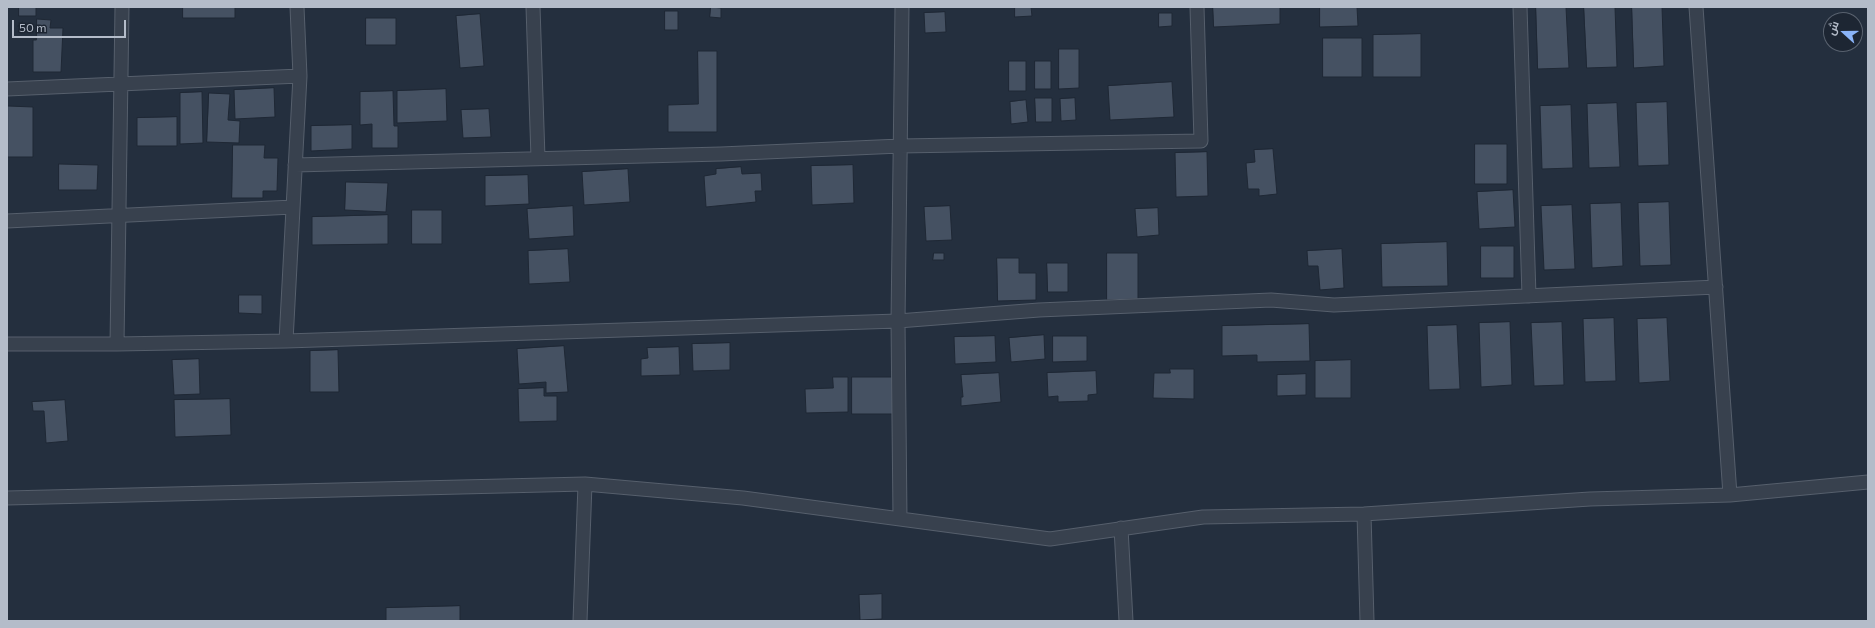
<!DOCTYPE html>
<meta charset="utf-8">
<style>
body{margin:0}
#map{position:relative;width:1875px;height:628px;overflow:hidden;background:#242f3e;font-family:Commissioner,Cairo,sans-serif}
canvas{display:block}
.frame{position:absolute;inset:0;border:8px solid #b4bcc9;pointer-events:none}
.north{position:absolute;left:1823px;top:12px;width:40px;height:40px;box-sizing:border-box;background:#1d2633;border:1px solid #59626f;border-radius:50%;rotate:291deg;font-size:11px;font-weight:700;line-height:16px;text-align:center;color:#b4bcc9}
.north::after{content:'';display:block;margin:auto;width:14px;height:18px;background:#8ab4f8;clip-path:polygon(50% 0,100% 100%,50% 72%,0 100%)}
.scale{position:absolute;left:12px;top:20px;width:114px;height:18px;box-sizing:border-box;border:2px solid #b4bcc9;border-top:0;padding-left:5px;font-size:12px;line-height:14px;white-space:nowrap;color:#b4bcc9;-webkit-text-stroke:3px #1d2633;paint-order:stroke}
</style>
<div id="map">
<canvas width="1875" height="628"></canvas>
<div class="frame"></div>
<div class="north">ش</div>
<div class="scale">50 m</div>
</div>
<script>
const g = document.querySelector('canvas').getContext('2d');
g.lineJoin = 'round';
function paint(path, color) { g.fillStyle = color; g.fill(path, 'evenodd'); }
function stroke(path, color, width, dash) { g.strokeStyle = color; g.lineWidth = width; g.lineCap = dash ? 'butt' : 'round'; g.setLineDash(dash || []); g.stroke(path); }
const building = new Path2D(`
 M19 7H36V16H19Z
 M183 7H235V18H183Z
 M711 7 721 8V18L710 17Z
 M1015 7H1031L1032 16 1015 17Z
 M1213 7H1280V24L1214 27Z
 M1320 7H1357L1358 26 1320 27Z
 M1536 7H1566L1569 68 1538 69Z
 M1584 7H1615L1617 67 1587 68Z
 M1632 7H1662L1664 66 1634 68Z
 M665 11H678V30H665Z
 M945 12 946 32 925 33 924 13Z
 M1159 13H1172V26L1159 27Z
 M480 14 484 66 460 68 456 16Z
 M366 18H396V45H366Z
 M37 19 51 20 50 28H63L61 72H33V40H36Z
 M1421 34V77H1373V35Z
 M1323 38H1362V77H1323Z
 M1059 49H1079V88L1059 89Z
 M698 51H717V132H668V105L698 104Z
 M1009 61H1026V91H1009Z
 M1035 61H1051V89H1035Z
 M1172 82 1174 117 1110 120 1108 86Z
 M274 88 275 117 235 119 234 90Z
 M446 89 447 121 397 123V91Z
 M393 91 394 126H398V148H372V124L360 125V92Z
 M202 92 203 143 180 144V93Z
 M209 93 230 94 228 120 240 121 239 143 207 142Z
 M1035 98H1052V122H1036Z
 M1075 98 1076 120 1061 121 1060 99Z
 M1026 100 1028 122 1011 124 1010 102Z
 M1667 102 1669 165 1638 166 1636 103Z
 M1617 103 1620 167 1589 168 1587 104Z
 M1571 105 1573 168 1542 169 1540 106Z
 M8 106 33 107V157H8Z
 M489 109 491 137 463 138 461 110Z
 M177 117V146H137V118Z
 M352 125V149L311 151V126Z
 M1475 144H1507V184H1475Z
 M233 145H265L264 158H278L277 191H263V198H232Z
 M1273 149 1277 194 1259 196V189H1248L1246 163 1255 162 1254 150Z
 M1207 152 1208 196 1176 197 1175 153Z
 M59 164 98 165 97 190H59Z
 M853 165 854 203 812 205 811 166Z
 M741 167 742 174 761 173 762 191H755L756 202 706 207 704 176 716 174V169Z
 M628 169 630 202 584 205 582 172Z
 M528 175 529 204 485 206V176Z
 M346 182 388 183 386 212 345 210Z
 M1513 190 1515 227 1479 229 1477 192Z
 M1669 202 1671 265 1640 266 1638 203Z
 M1621 203 1623 266 1592 268 1590 204Z
 M1572 205 1575 269 1544 270 1541 206Z
 M573 206 574 236 529 239 527 209Z
 M950 206 952 240 926 241 924 207Z
 M1158 208 1159 235 1137 237 1135 209Z
 M412 210H442V244H412Z
 M388 215V244L312 245V217Z
 M1447 242 1448 286 1382 287 1381 244Z
 M1481 246H1514V278H1481Z
 M568 249 570 282 529 284 528 251Z
 M1342 249 1344 288 1320 290 1318 266H1308L1307 251Z
 M934 253H944V260H933Z
 M1107 253H1138V299L1107 300Z
 M997 258H1019V273H1036V300L998 301Z
 M1047 263H1068V292H1048Z
 M239 295H262V314L239 313Z
 M1614 318 1616 381 1585 382 1583 319Z
 M1667 318 1670 381 1639 383 1637 319Z
 M1510 322 1512 385 1481 387 1479 323Z
 M1562 322 1564 385 1534 386 1531 323Z
 M1309 324 1310 361 1257 362V355L1222 356V326Z
 M1457 325 1460 389 1429 390 1427 326Z
 M1044 335 1045 359 1011 362 1009 338Z
 M995 336 996 362 955 364 954 337Z
 M1053 336H1087V361L1053 362Z
 M730 343V370L693 371 692 344Z
 M564 346 568 392 546 393V382L519 384 517 349Z
 M679 347 680 375 641 376V359L648 358 647 348Z
 M338 350 339 392H310V351Z
 M199 359 200 394 174 395 172 360Z
 M1351 360V398H1315V361Z
 M1170 369H1194V399L1153 398 1154 373H1170Z
 M1096 371 1097 394 1088 395V401L1058 402V396L1048 397 1047 373Z
 M999 373 1001 402 961 406V397H963L961 375Z
 M1306 374V395L1277 396V375Z
 M833 377H848V412L806 413 805 389 833 388Z
 M852 377H895V414H852Z
 M544 388V396H557V421L519 422 518 389Z
 M230 399 231 435 175 437 174 400Z
 M65 400 68 441 46 443 44 411H33L32 402Z
 M882 594V619L860 620 859 595Z
 M460 606V621H386V608Z`);
paint(building, '#455162');
stroke(building, '#1f2835', 1);
const street = new Path2D(`
 M533 7 538 158
 M1520 7 1529 296
 M1696 7 1730 495
 M7 89 300 76
 M295 165 721 154 900 146 1201 141 1197 7
 M7 221 293 207
 M286 341 300 76 297 7
 M7 344H117L286 341 898 321 1039 310 1271 300 1334 305 1716 287
 M117 344 122 7
 M7 498 585 484 743 498 1050 539 1203 517 1364 514 1590 499 1730 495 1868 482
 M1364 514 1367 621
 M900 518 898 321 902 7
 M1121 528 1126 621
 M580 621 585 484`);
stroke(street, '#565f6c', 15);
stroke(street, '#38414e', 13);
</script>
